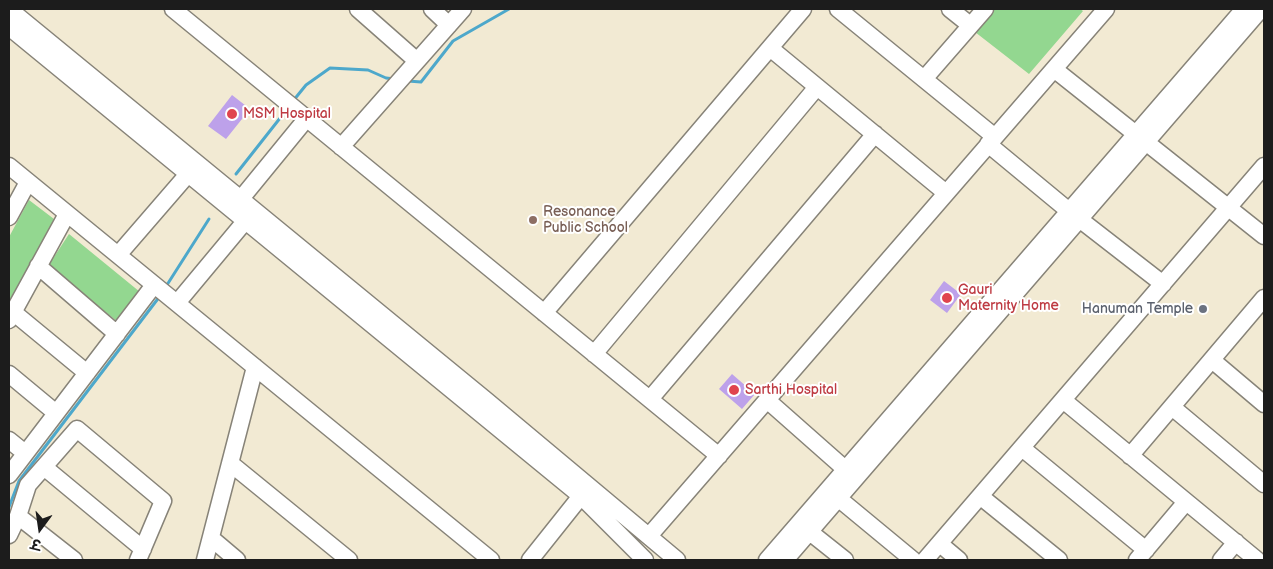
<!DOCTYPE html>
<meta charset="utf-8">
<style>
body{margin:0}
#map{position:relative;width:1273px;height:569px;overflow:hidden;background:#f2ead3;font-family:"Balsamiq Sans","Playpen Sans Deva",sans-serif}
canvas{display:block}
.frame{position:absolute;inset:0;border:10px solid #1c1c1c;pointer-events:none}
.north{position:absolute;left:15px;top:504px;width:50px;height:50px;-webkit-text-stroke:4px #fff;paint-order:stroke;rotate:194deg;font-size:14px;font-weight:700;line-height:20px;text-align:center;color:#1c1c1c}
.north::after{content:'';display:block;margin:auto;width:18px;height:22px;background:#1c1c1c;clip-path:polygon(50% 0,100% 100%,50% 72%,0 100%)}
</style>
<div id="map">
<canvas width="1273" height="569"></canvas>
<div class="frame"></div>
<div class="north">उ</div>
</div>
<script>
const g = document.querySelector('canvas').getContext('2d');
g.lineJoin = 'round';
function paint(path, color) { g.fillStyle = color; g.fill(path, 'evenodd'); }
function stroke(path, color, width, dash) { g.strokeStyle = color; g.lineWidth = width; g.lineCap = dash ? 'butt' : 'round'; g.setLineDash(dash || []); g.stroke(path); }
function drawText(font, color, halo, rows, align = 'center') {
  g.font = font + ' "Balsamiq Sans",sans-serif'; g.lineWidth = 4; g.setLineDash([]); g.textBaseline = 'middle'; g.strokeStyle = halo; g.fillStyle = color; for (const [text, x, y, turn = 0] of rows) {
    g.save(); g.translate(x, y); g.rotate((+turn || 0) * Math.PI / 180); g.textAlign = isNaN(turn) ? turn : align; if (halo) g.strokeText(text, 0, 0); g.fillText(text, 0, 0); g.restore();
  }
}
paint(new Path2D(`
 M995 9H1080L1083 11 1029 74 975 32Z
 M29 200 54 219 9 305V237Z
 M69 234 140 292 118 322 48 266Z`), '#93d790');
stroke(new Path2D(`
 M408 81 421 82 453 41 509 9
 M293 101 306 85 330 68 368 70 386 78 395 79
 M236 174 288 108
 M165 288 209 219
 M9 507 19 481 160 296`), '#4da8cb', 3);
paint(new Path2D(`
 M232 95 250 109 226 139 208 126Z
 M944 281 961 294 947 313 930 300Z
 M732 374 755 394 742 409 719 389Z`), '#bda1ea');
const minor = new Path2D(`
 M9 9 487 401 677 560
 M173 9 719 456
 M358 9 417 61
 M432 9 449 25
 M838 9 995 137
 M950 9 970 25
 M9 27 581 496 645 560
 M770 48 946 193
 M1054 69 1264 236
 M924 79 985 9
 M988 144 1069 211 1163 284
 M341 147 463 9
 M9 166 491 560
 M235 206 307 118
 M9 217 28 182
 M118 255 195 166
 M38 266 117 334
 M177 303 252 213
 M13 312 87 373
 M544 313 803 9
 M9 320 67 214
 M594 354 817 87
 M1212 360 1264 404
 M9 374 56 413
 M650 399 875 134
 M767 400 853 476
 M1063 400 1257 560
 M1172 407 1264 484
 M9 440 25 453
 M1022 448 1146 550
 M1130 456 1264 298
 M230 463 349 560
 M44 467 143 549
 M9 475 154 285
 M980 496 1059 560
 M838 498 913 560
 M18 516 74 560
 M801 525 845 560
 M9 535 18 516 28 485 77 429 163 501 138 560
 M649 536 1106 9
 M211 538 237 560
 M940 544 959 560
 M205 560 255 367
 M530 560 581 496
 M767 560 1244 9
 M785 560 1261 9
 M925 560 1264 166
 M1137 560 1186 502
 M1221 560 1236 542`);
stroke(minor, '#878378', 19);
stroke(minor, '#fff', 16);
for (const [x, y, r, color] of [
 [232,114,6,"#e0444e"],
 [533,220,5,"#8d6e63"],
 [947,298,6,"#e0444e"],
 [1203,309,5,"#6b7280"],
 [734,390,6,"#e0444e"]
]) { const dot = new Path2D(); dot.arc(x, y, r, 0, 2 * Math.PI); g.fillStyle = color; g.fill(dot); stroke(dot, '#fff', 2); }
drawText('14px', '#be3a42', '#fff', [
 ["MSM Hospital",243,114],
 ["Gauri",958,290],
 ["Maternity Home",958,306],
 ["Sarthi Hospital",745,390]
], 'left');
drawText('14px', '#785e54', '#fff', [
 ["Resonance",543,212],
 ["Public School",543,228]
], 'left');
drawText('14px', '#5b616d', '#fff', [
 ["Hanuman Temple",1193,309]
], 'right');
</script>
